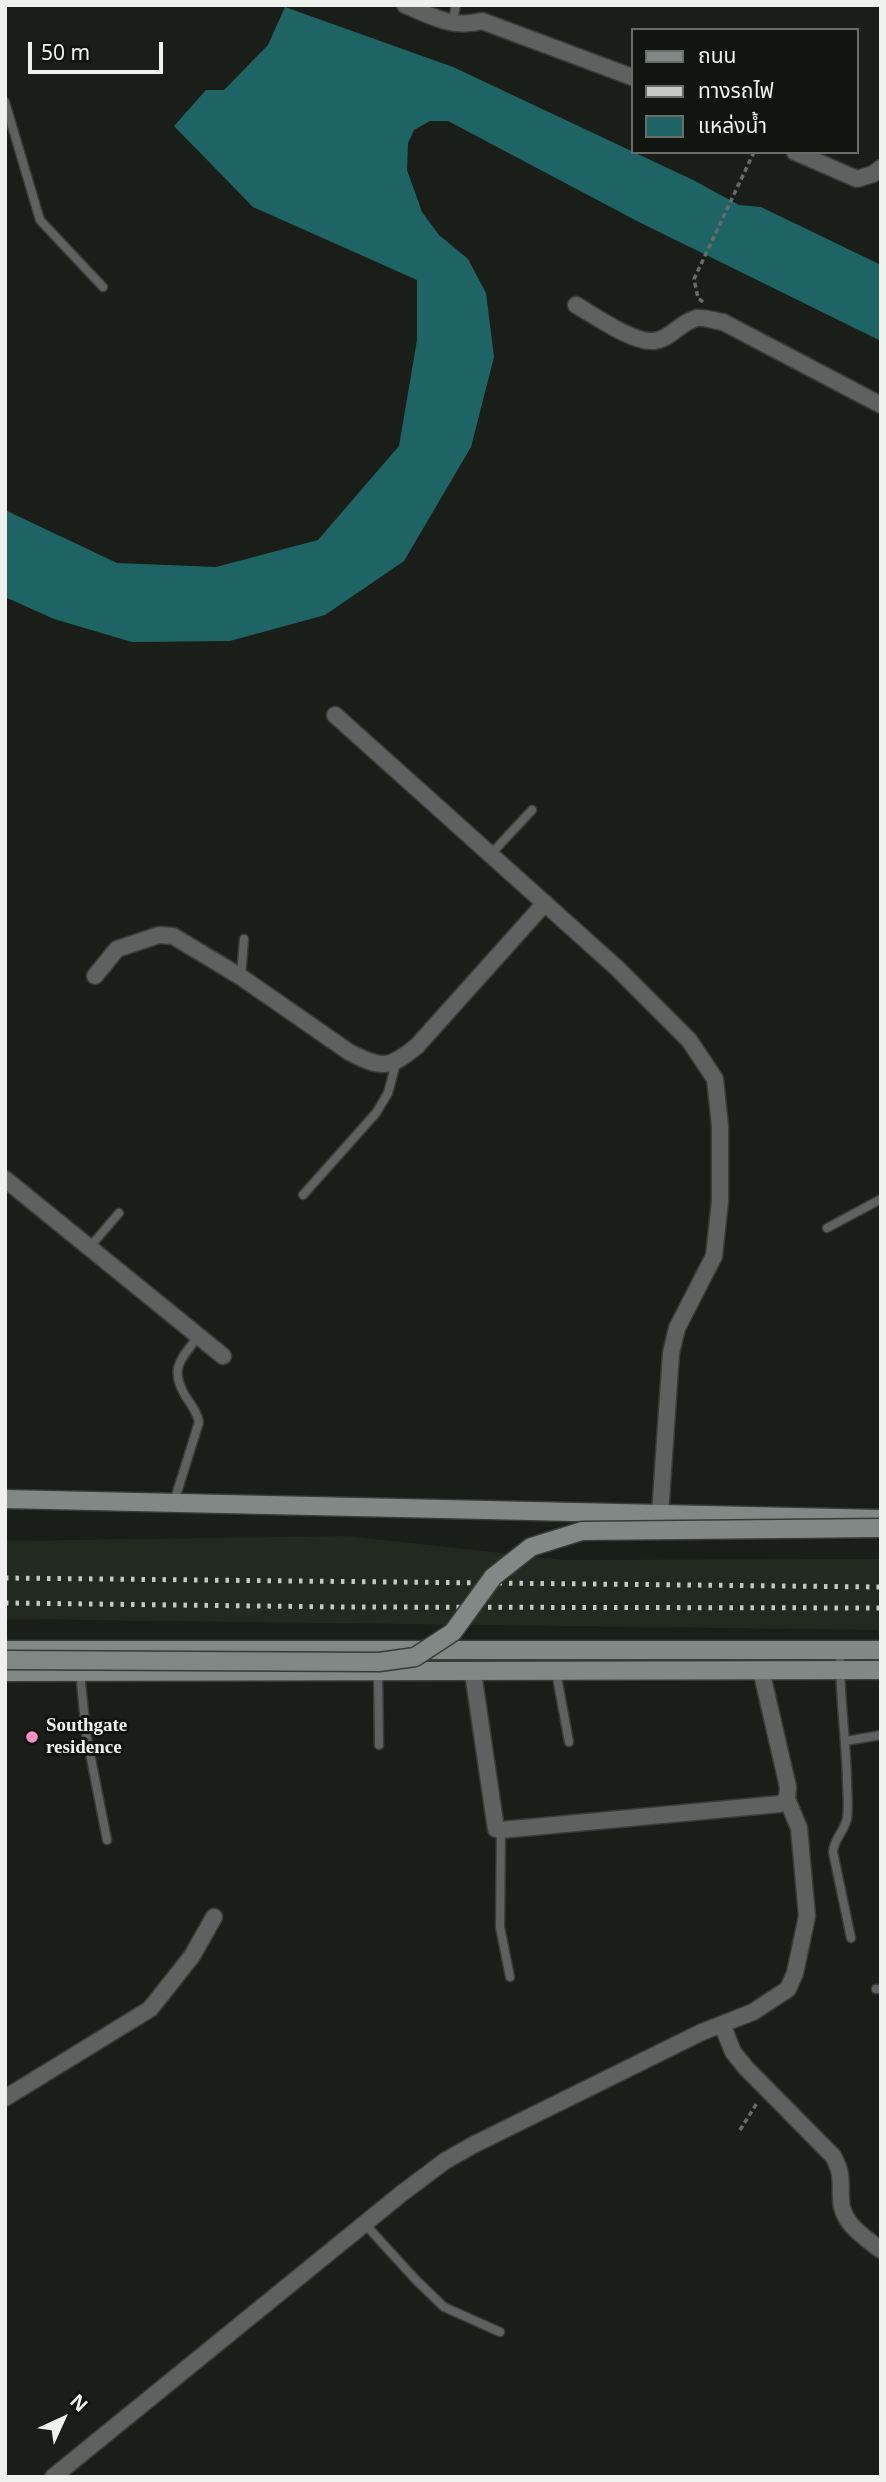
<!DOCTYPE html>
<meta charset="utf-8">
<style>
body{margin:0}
#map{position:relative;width:886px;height:2482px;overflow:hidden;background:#1a1e18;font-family:Georgia,"Noto Sans Thai",serif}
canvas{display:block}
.frame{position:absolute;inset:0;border:7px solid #eef1ed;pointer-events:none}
.legend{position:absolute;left:631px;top:28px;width:228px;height:126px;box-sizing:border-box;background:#11150f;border:2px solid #696d68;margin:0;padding:9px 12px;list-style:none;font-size:21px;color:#eef1ed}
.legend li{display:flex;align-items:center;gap:14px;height:35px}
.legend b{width:35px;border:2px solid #696d68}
.north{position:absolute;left:28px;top:2384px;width:70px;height:70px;-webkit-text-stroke:5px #11150f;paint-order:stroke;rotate:45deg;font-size:19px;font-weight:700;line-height:28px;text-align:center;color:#eef1ed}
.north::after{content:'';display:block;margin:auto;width:24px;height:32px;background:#eef1ed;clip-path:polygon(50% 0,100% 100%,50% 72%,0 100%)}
.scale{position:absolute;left:28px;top:42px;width:135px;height:32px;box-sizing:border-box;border:4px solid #eef1ed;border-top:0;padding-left:9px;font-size:21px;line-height:24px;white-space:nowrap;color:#eef1ed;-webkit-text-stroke:5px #11150f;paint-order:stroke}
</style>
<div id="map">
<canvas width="886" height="2482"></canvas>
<div class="frame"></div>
<ul class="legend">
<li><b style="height:9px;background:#828885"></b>ถนน</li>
<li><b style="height:9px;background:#c5c8c4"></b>ทางรถไฟ</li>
<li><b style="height:19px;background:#1f6464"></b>แหล่งน้ำ</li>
</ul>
<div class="north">N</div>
<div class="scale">50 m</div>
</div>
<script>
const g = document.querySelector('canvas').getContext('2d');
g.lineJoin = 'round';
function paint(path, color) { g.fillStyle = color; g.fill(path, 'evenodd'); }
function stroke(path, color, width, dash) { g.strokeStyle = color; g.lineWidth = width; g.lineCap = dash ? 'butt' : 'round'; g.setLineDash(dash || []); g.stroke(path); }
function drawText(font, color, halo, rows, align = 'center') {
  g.font = font + ' Georgia,serif'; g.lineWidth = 6; g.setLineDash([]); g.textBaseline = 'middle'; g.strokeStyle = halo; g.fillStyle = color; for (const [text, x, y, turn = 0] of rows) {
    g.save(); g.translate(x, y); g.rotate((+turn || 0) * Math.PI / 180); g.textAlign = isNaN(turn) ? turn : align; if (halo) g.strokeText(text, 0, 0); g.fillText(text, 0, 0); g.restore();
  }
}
paint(new Path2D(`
 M347 1536 564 1560 881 1559V1630L5 1619V1541Z`), '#22291f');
paint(new Path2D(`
 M285 7 453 67 693 180 739 205 761 207 881 265V341L637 221 448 121H430L414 130 408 143 407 170 422 212 439 235 468 259 486 293 494 357 471 447 404 561 325 615 230 641 132 642 54 619 5 597V510L117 563 216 567 318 540 399 446 417 340V280L253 207 174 126 206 90H224L268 45Z`), '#1f6464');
const lane = new Path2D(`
 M452 24 456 5
 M5 102 40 220 103 287
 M491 854 532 810
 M241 977 244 939
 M303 1195 376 1113 388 1093 396 1063
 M827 1228 881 1199
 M89 1248 119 1213
 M174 1502 199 1422C197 1412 192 1406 186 1397 169 1369 180 1360 198 1337
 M840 1650C839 1693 846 1737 847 1780 847 1792 849 1806 847 1818 845 1831 834 1838 833 1852L851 1938
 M80 1672 86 1733 107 1840
 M378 1672 379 1745
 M556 1672 569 1742
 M846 1741 881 1735
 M501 1830 500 1927 510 1977
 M876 1989H881
 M364 2223 416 2280 444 2307 500 2332`);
const street = new Path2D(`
 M405 5C432 16 452 29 482 21L632 77
 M795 152 857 179 873 174 881 168
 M576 305C595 316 633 343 654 341 671 339 680 322 697 318 704 317 715 321 723 322L881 405
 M335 715 618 969 689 1040 715 1079 720 1126V1201L714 1256 677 1328 671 1353 660 1514
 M95 976 117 949 159 935 173 936 241 977 349 1052C382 1069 389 1069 417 1046L545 903
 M5 1179 223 1356
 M473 1673 496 1829 501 1830 780 1804 787 1799
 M722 2024 733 2052 746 2068 833 2156C843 2174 840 2180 841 2199 841 2223 864 2237 881 2250
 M5 2098 150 2009 192 1956 214 1917
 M53 2477 401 2194 445 2161 473 2145 702 2032 753 2012 788 1989 795 1973 807 1916 799 1828 787 1799 788 1787 761 1670`);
const secondary = new Path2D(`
 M5 1499 881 1519
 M5 1650H881
 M5 1672 881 1670`);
stroke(lane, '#383c36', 11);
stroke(street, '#383c36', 19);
stroke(secondary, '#383c36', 21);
stroke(new Path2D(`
 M703 302 698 298 694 279 754 152
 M740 2130 757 2103`), '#696c67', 3.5, [5, 3.5]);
stroke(lane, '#5d615f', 8);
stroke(street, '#5d615f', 16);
stroke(secondary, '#828885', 18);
stroke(new Path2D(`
 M5 1578 881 1587
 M5 1603 343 1607 881 1608`), '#c5c8c4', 5, [3.5, 7]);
const secondaryBridge = new Path2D(`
 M5 1660 379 1662 415 1657 453 1632 493 1577 531 1547 582 1531 881 1528`);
stroke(secondaryBridge, '#383c36', 21, []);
stroke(secondaryBridge, '#828885', 18);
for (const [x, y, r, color] of [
 [32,1737,7,"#f98fc8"]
]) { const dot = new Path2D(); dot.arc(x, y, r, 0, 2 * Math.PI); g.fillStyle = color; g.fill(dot); stroke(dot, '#11150f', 2.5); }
drawText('bold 19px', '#eef1ed', '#11150f', [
 ["Southgate",46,1726],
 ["residence",46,1748]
], 'left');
</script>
